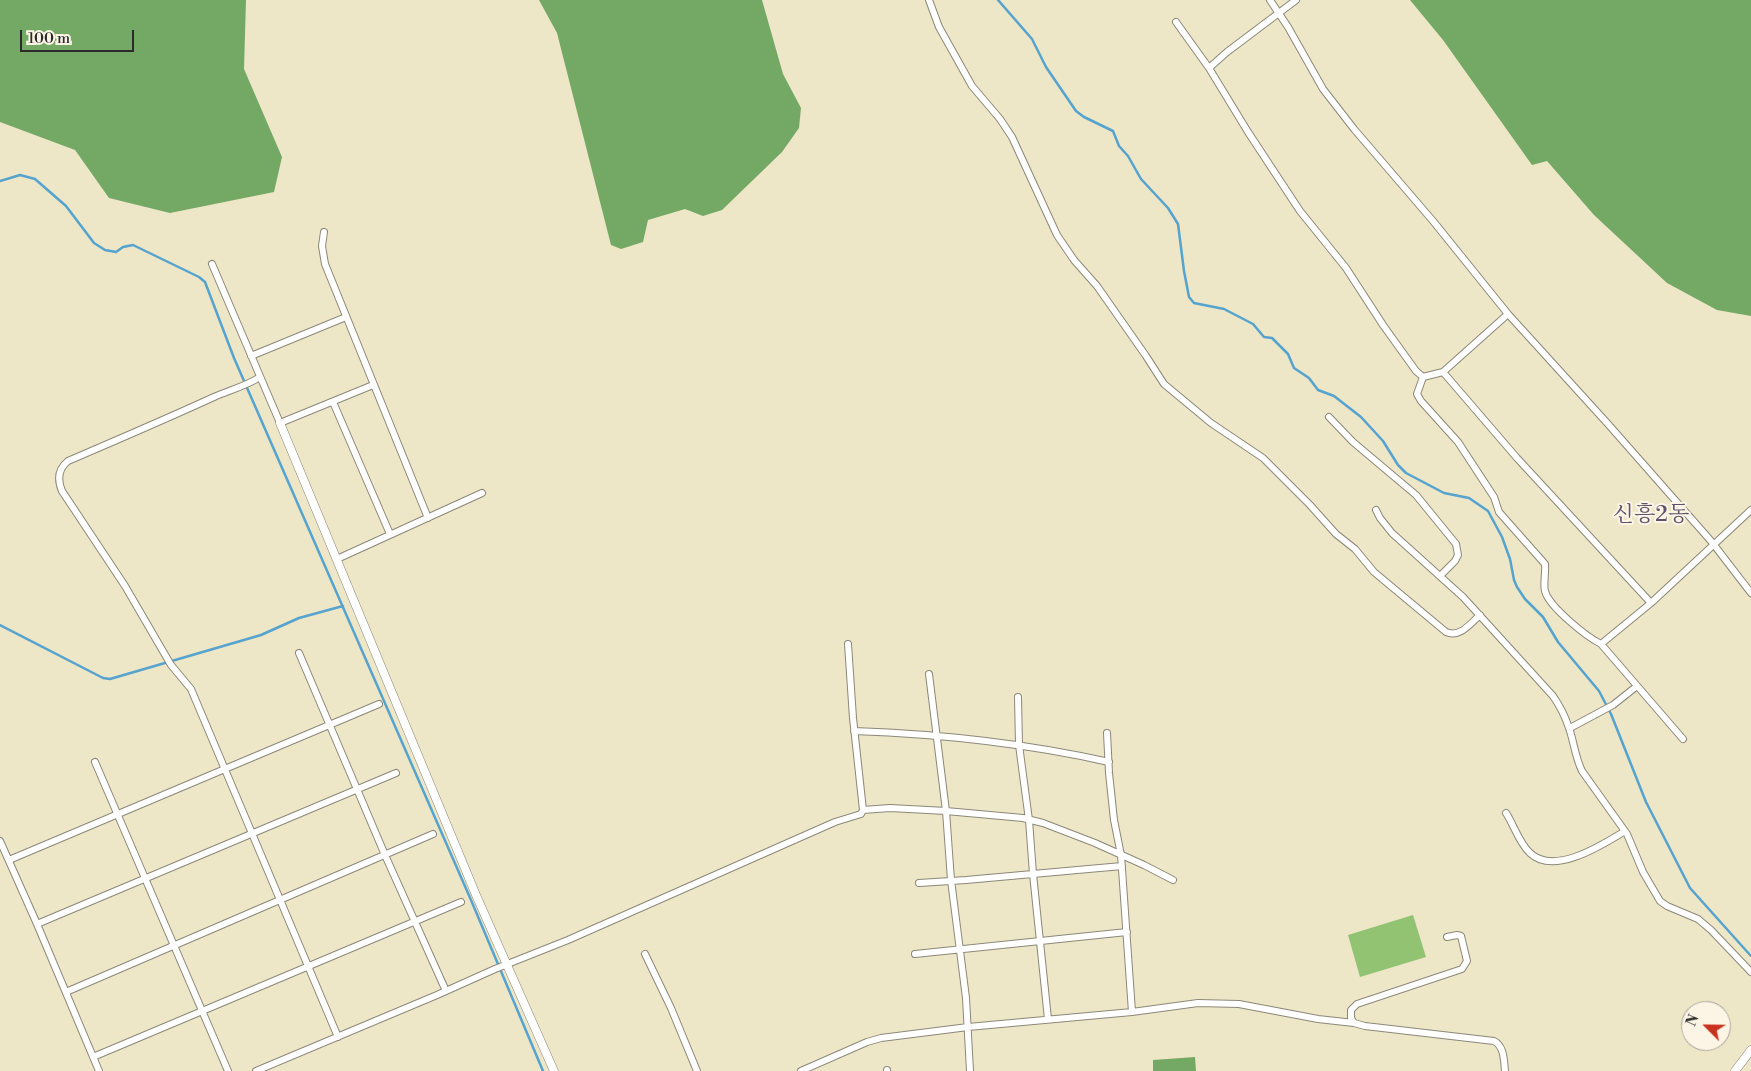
<!DOCTYPE html>
<meta charset="utf-8">
<style>
body{margin:0}
#map{position:relative;width:1751px;height:1071px;overflow:hidden;background:#ede6c7;font-family:"Libre Bodoni",serif}
canvas{display:block}
.north{position:absolute;left:1681px;top:1001px;width:50px;height:50px;box-sizing:border-box;background:#fcf5e5;border:1px solid #a8a49b;border-radius:50%;rotate:293deg;font-size:14px;font-weight:700;line-height:20px;text-align:center;color:#2b2b2b}
.north::after{content:'';display:block;margin:auto;width:18px;height:22px;background:#c8321e;clip-path:polygon(50% 0,100% 100%,50% 72%,0 100%)}
.scale{position:absolute;left:20px;top:30px;width:114px;height:22px;box-sizing:border-box;border:2px solid #2b2b2b;border-top:0;padding-left:6px;font-size:15px;line-height:18px;white-space:nowrap;color:#2b2b2b;-webkit-text-stroke:4px #fcf5e5;paint-order:stroke}
</style>
<div id="map">
<canvas width="1751" height="1071"></canvas>
<div class="north">N</div>
<div class="scale">100 m</div>
</div>
<script>
const g = document.querySelector('canvas').getContext('2d');
g.lineJoin = 'round';
function paint(path, color) { g.fillStyle = color; g.fill(path, 'evenodd'); }
function stroke(path, color, width, dash) { g.strokeStyle = color; g.lineWidth = width; g.lineCap = dash ? 'butt' : 'round'; g.setLineDash(dash || []); g.stroke(path); }
function drawText(font, color, halo, rows, align = 'center') {
  g.font = font + ' "Libre Bodoni","Noto Serif KR",serif'; g.lineWidth = 4; g.setLineDash([]); g.textBaseline = 'middle'; g.strokeStyle = halo; g.fillStyle = color; for (const [text, x, y, turn = 0] of rows) {
    g.save(); g.translate(x, y); g.rotate((+turn || 0) * Math.PI / 180); g.textAlign = isNaN(turn) ? turn : align; if (halo) g.strokeText(text, 0, 0); g.fillText(text, 0, 0); g.restore();
  }
}
paint(new Path2D(`
 M1413 915 1426 957 1360 977 1348 935Z`), '#91c373');
paint(new Path2D(`
 M0 0H246L244 69 282 157 274 192 170 213 109 198 75 150 0 122Z
 M539 0H762L783 74 801 108 799 128 782 152 722 210 703 216 685 209 648 220 643 242 621 249 611 245 557 33Z
 M1410 0H1751V316L1717 310 1667 283 1594 215 1547 161 1532 165 1443 40Z
 M1195 1057 1196 1071H1153V1060Z`), '#74a965');
stroke(new Path2D(`
 M998 0 1032 39 1046 67 1076 111 1084 117 1113 131 1119 146 1128 156 1141 179 1168 208 1178 224 1184 271 1189 297 1194 303 1224 309 1253 324 1264 337 1272 338 1288 354 1294 368 1309 378 1318 390 1334 396 1361 417 1383 441 1398 465 1406 473 1444 493 1469 498 1488 511 1502 537 1510 559 1514 580 1517 587 1525 599 1543 617 1558 642 1599 691 1611 714 1646 802 1690 888 1751 956
 M0 181 20 175 35 179 66 206 94 243 105 250 116 252 123 247 133 245 199 277 205 282 234 358 471 900 543 1071
 M0 625 103 678 110 679 261 635 299 618 343 606`), '#55a3ce', 2.5);
const minor = new Path2D(`
 M929 0 939 27 972 86 1000 119 1012 137 1057 235 1074 260 1097 286 1146 356 1164 384 1211 423 1263 458 1310 505 1336 534 1355 549 1374 572 1446 632C1460 638 1470 624 1480 615
 M1270 0 1288 27 1323 89 1354 129 1433 221 1508 314 1608 424 1711 541 1751 593
 M1296 0 1227 52 1209 68 1248 132 1300 211 1346 268 1383 325 1416 371 1423 377 1443 372 1508 314
 M1176 22 1209 68
 M324 232 322 246 325 264 428 518
 M212 264 280 423 373 385
 M251 356 346 317
 M1443 372 1517 458 1651 603
 M260 377C246 386 230 390 214 397 166 419 117 440 68 461 58 469 57 479 62 491L125 586 171 665 191 689 338 1037
 M1423 377 1417 394 1421 401 1458 442 1494 497 1499 512 1545 564C1546 571 1543 585 1545 591 1549 607 1587 637 1601 644L1683 739
 M333 402 390 534
 M1329 417 1353 442 1416 495 1456 544 1458 555 1455 561 1440 576
 M1376 510 1380 518 1392 533 1463 597 1553 696C1560 706 1565 716 1569 728 1574 742 1575 757 1582 771L1627 834 1643 872 1660 901 1667 906 1698 919 1711 930 1751 972
 M337 559 482 493
 M1601 644 1651 603 1751 510
 M299 653 385 855 446 991
 M929 674 946 811 951 880 966 998 970 1071
 M1018 697 1019 745 1029 820 1033 874 1048 1019
 M1570 728 1613 705 1637 686
 M854 731C940 734 1025 743 1109 762
 M1107 733 1109 773 1114 820 1121 855 1132 1012
 M95 762 228 1071
 M863 810 890 808 946 811 1023 818 1043 823 1095 843 1144 865 1173 880
 M1506 813C1514 825 1519 843 1530 853 1554 876 1602 845 1625 831
 M0 841 37 924 99 1071
 M9 860 379 704
 M919 883 966 880 1122 866
 M37 924 396 773
 M1447 937 1457 935 1461 936 1467 961 1462 969 1357 1004 1351 1010V1018L1354 1023 1365 1026 1494 1041C1504 1046 1504 1060 1505 1071
 M645 954 671 1008 697 1071
 M915 954 1127 932
 M66 992 433 834
 M93 1057 461 902
 M887 1070V1071
 M256 1071 437 995 495 969 568 940 835 822 861 814 863 810 853 718 848 644
 M801 1071 867 1042 881 1038 968 1027 1132 1012 1198 1003 1239 1004 1318 1019 1354 1023`);
const tertiary = new Path2D(`
 M280 423 476 895 554 1071
 M1735 1071 1751 1050`);
stroke(minor, '#8c8879', 8);
stroke(tertiary, '#8c8879', 9);
stroke(minor, '#fff', 6);
stroke(tertiary, '#fff', 8);
drawText('22px', '#5f526b', '#fcf5e5', [
 ["신흥2동",1651,516]
]);
</script>
